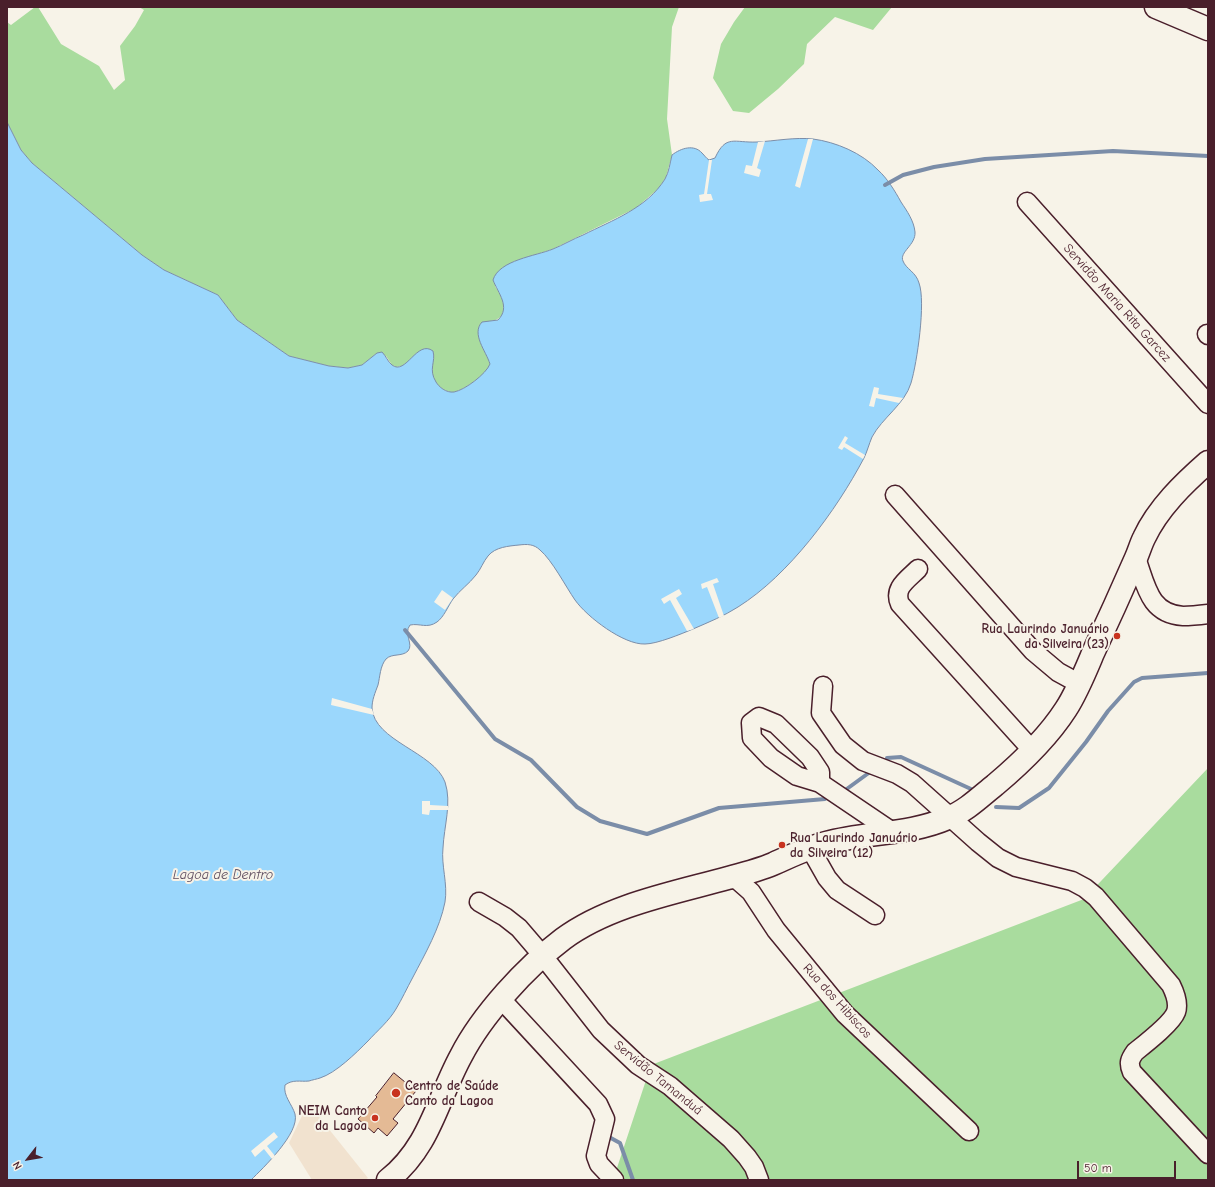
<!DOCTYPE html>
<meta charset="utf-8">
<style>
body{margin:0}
#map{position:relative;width:1215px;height:1187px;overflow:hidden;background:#f7f3e8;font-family:"Comic Neue",sans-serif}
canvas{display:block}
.frame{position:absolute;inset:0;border:8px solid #4a1f2b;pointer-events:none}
.north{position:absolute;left:8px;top:1139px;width:40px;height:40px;-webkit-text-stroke:3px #f7f3e8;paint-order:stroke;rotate:239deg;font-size:11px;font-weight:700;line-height:16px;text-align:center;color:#4a1f2b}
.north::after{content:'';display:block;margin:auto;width:14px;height:18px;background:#4a1f2b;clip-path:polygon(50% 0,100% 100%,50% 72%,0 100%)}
.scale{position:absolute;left:1077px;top:1161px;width:99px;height:18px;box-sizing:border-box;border:2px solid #4a1f2b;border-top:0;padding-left:5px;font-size:12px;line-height:14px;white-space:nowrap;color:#4a1f2b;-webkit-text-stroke:3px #f7f3e8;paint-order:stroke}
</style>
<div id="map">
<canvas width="1215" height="1187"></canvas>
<div class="frame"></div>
<div class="north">N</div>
<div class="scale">50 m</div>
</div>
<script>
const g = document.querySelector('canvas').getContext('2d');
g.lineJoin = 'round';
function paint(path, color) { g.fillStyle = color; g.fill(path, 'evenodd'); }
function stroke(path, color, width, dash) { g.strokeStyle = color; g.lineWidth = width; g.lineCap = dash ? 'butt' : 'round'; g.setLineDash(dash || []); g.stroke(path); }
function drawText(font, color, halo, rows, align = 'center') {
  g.font = font + ' "Comic Neue",sans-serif'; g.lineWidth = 4; g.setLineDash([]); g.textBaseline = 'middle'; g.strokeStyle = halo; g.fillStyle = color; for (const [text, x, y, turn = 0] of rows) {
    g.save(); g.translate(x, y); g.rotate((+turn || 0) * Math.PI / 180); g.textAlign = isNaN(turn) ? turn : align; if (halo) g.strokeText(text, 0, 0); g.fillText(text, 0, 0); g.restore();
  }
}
paint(new Path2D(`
 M308 1103 368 1178 365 1180H312L289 1143Z`), '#f1e2cf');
paint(new Path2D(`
 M35 7H38L61 44 99 66 114 90 125 80 120 46 135 26 144 10 139 7H679L672 27 667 119 672 155 666 177 659 188 636 208 553 249 513 262 495 286C498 291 503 298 504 304 506 315 498 321 489 321 489 332 488 344 488 355 488 358 490 362 490 364 490 373 462 391 454 392 444 393 433 383 432 373 431 367 433 361 434 355L402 366 396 367 392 365 386 356 377 353 362 365 348 368 329 366 289 356 237 320 218 295 164 270 142 255 32 163 21 150 7 122V22L11 25Z
 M745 7H892L873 30 835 17 807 44 804 64 778 89 749 113 733 111 713 78 721 44 734 22Z
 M1208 768V1180H613L651 1065 1084 899Z`), '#a9dc9e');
const water = new Path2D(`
 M7 122 21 150 32 163 142 255 164 270 218 295 237 320 289 356 329 366 348 368 362 365 377 353 382 352C386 356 388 362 392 365 406 376 417 339 433 351 436 362 428 369 436 382 439 387 446 393 454 392 465 390 486 374 490 364 486 351 471 334 482 322L498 320C511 307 498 293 493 280 499 260 536 256 553 249 563 245 573 239 583 235 613 220 647 208 665 179 669 172 670 163 672 155 681 148 694 144 702 153 705 156 706 158 709 160L715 158C726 134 734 143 757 142 775 141 795 137 813 139 836 142 862 153 878 170 887 178 895 191 901 202 907 211 914 221 915 232 916 245 899 252 903 261 906 269 916 272 919 283 926 302 917 363 911 383 905 404 882 418 872 437 869 444 867 452 864 458 836 511 789 575 738 607 724 616 709 622 693 629 681 634 657 644 645 644 624 645 587 617 575 600 566 587 552 560 540 550 534 544 527 544 519 545 509 546 495 547 488 556 483 562 481 569 476 575 469 584 460 590 453 599 448 606 444 617 437 622 427 629 420 623 410 625 403 634 414 644 408 651 402 657 392 653 386 659 380 666 380 677 378 685 375 693 372 700 372 708 374 741 434 752 445 782 452 803 444 826 443 848 441 865 448 884 445 902 440 928 425 954 413 977 407 988 402 999 396 1009 389 1021 377 1031 368 1041 356 1053 336 1073 320 1078 317 1079 312 1080 309 1081 300 1082 293 1079 285 1085 283 1096 292 1104 295 1114 300 1133 263 1168 251 1180H7Z`);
paint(water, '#9bd7fc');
stroke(water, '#7b8da8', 1);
paint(new Path2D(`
 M808 139H813L800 188 795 186Z
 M765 141 757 168 761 170 759 177 744 173 746 165 752 166 758 142Z
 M709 160H712L707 194H711L713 200 700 202 699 195 704 194Z
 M874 387 879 388 878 394 903 398 899 403 876 398 874 407 869 406Z
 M845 436 848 438 845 443 865 455 863 459 844 447 842 450 838 448Z
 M717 578 719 582 713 584 724 616 719 618 707 587 702 589 701 584Z
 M679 589 682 594 676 598 694 629 687 631 670 600 664 604 661 599Z
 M442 590 453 598 445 610 434 602Z
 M332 698 372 709 374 715 331 705Z
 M422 801H430V805L448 806V810H430L429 815 422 814Z
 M274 1132 278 1137 267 1146 275 1156 272 1159 264 1149 255 1157 251 1151Z`), '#f7f3e8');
stroke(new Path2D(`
 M885 185 903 175 934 167 985 159 1113 151 1208 156
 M405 630 495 739 531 760 577 807 600 821 647 834 719 808 825 799
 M887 758 901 757 971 789
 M844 791 870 772
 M996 807 1019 808 1049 788 1086 742 1108 711 1134 682 1142 678 1208 673
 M609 1137 620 1143 633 1180`), '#7b8da8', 4);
const building = new Path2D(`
 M394 1073 416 1091 393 1119 398 1123 387 1136 378 1128 374 1133 358 1119 377 1097 376 1096Z`);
paint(building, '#e4ba95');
stroke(building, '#4a1f2b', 1);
const minor = new Path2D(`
 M1027 202 1208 404
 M1207 334 1208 335
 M895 495 1033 651 1058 672 1080 684
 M1136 558C1146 585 1149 614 1183 616 1191 616 1200 615 1208 614
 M918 569C907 580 893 588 900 604L1032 750
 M823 686 821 713 843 745 863 761 897 774 912 783 978 842 998 858 1016 867 1072 881 1085 888 1096 897 1171 985C1175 993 1179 1003 1176 1012 1172 1023 1145 1044 1135 1052 1130 1059 1128 1063 1132 1072L1208 1154
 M820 783V772L810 757 776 724 759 717 751 723 752 738 771 758 797 776 820 783 894 833
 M810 848 827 878 837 890 875 915
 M734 877 751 892 776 930 845 1014 969 1131
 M479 902 505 917 519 928 543 956 601 1030 638 1065 670 1086 731 1139 747 1157 754 1167 759 1180
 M501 999 598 1104 605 1119 596 1156 599 1164 614 1180`);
const major = new Path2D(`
 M1156 7 1208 29
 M388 1180C430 1147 437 1100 461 1056 482 1015 526 967 563 939 609 905 674 893 728 878 743 874 759 870 773 864 791 856 807 848 826 843 867 832 909 835 948 818 966 811 980 797 995 785 1020 764 1048 737 1066 709 1077 692 1085 672 1093 653 1108 621 1122 590 1136 558 1139 551 1141 544 1144 538 1158 508 1184 483 1208 462`);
stroke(minor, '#4a1f2b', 21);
stroke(major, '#4a1f2b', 25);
stroke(minor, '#f7f3e8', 18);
stroke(major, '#f7f3e8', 22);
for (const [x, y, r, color] of [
 [1117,636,4,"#c8321e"],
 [782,845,4,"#c8321e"],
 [396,1093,5,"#c8321e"],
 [375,1118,4,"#c8321e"]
]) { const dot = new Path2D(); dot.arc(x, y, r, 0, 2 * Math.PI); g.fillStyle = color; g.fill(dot); stroke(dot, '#f7f3e8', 1.5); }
drawText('13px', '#4a1f2b', '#f7f3e8', [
 ["Servidão Maria Rita Garcez",1117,303,48],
 ["Rua dos Hibiscos",837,1001,48],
 ["Servidão Tamanduá",658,1078,39]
]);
drawText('bold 13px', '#4a1f2b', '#f7f3e8', [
 ["Rua Laurindo Januário",1109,629],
 ["da Silveira (23)",1109,644],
 ["Rua Laurindo Januário",790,838,"left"],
 ["da Silveira (12)",790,853,"left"],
 ["Centro de Saúde",405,1086,"left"],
 ["Canto da Lagoa",405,1101,"left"],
 ["NEIM Canto",367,1111],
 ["da Lagoa",367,1126]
], 'right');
drawText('italic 14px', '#5e4d5f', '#f7f3e8', [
 ["Lagoa de Dentro",223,875]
]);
</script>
